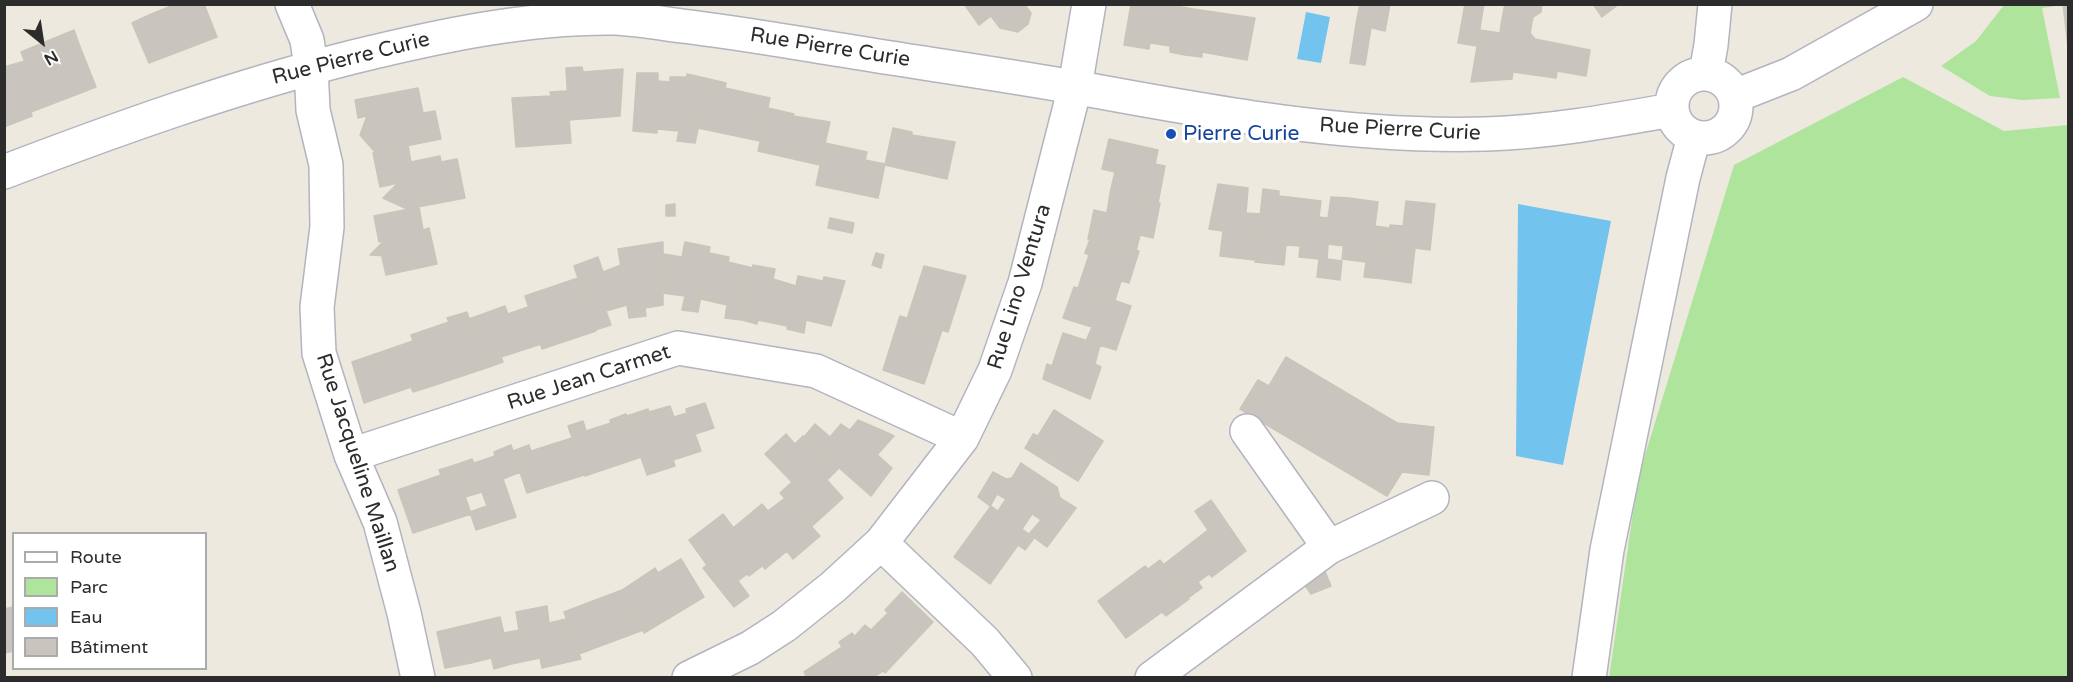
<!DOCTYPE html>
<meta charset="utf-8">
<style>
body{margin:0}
#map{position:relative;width:2073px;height:682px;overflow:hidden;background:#eee9df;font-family:"Varela Round",sans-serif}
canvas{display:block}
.frame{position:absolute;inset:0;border:6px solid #2c2c2c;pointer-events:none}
.legend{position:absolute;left:12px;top:532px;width:195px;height:138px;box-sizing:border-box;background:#fff;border:2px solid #ababab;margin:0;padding:8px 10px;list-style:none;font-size:18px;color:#2c2c2c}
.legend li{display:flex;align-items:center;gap:12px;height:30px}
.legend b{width:30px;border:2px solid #ababab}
.north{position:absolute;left:12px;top:12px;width:60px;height:60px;-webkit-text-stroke:4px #fff;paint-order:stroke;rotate:150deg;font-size:16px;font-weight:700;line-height:24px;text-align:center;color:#2c2c2c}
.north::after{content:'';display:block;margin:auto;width:21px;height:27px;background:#2c2c2c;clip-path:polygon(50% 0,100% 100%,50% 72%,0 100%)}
</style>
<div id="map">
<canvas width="2073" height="682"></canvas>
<div class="frame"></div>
<ul class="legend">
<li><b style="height:8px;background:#fff"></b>Route</li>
<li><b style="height:16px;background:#aee49c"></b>Parc</li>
<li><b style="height:16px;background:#73c3ef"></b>Eau</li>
<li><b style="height:16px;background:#c9c5be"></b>Bâtiment</li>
</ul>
<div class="north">N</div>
</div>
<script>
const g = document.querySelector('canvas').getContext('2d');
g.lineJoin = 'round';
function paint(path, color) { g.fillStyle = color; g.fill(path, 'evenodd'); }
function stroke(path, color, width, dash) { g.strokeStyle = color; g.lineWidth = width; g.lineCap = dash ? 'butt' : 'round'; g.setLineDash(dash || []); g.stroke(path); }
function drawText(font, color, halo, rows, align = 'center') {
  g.font = font + ' "Varela Round",sans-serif'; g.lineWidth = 6; g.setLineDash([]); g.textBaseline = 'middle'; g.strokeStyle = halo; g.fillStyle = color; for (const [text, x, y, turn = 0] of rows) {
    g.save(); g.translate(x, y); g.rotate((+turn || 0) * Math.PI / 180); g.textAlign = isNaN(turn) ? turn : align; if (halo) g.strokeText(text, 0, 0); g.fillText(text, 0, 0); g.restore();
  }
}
paint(new Path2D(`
 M2004 5H2056V6L2042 8 2060 98 2022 100 1990 96 1941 66 1976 41Z
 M1903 77 2004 131 2068 125V677L1609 678 1638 478 1734 165Z`), '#aee49c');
paint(new Path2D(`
 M1306 12 1330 17 1321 63 1297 59Z
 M1518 204 1611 221 1563 465 1516 456Z`), '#73c3ef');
const building = new Path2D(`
 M195 4 152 22 149 15 176 4Z
 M195 4H204L217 37 149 63 132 23 149 15 152 22Z
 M964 4H1024L1031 13 1028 24 1018 32 1000 28 991 16 979 25Z
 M1131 4H1166L1193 9 1185 55 1170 52V46L1125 39Z
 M1360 4H1390L1385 31 1356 24Z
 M1465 4H1484L1477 46 1458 43Z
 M1505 4H1542L1541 12 1533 17 1530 33 1535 39 1590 50 1586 76 1557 71 1556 78 1513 72 1512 79 1471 82 1480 30 1500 33 1501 25 1509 27 1512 10 1504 9Z
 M1593 4H1619L1602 17Z
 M2063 4H2068V47Z
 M1193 9 1255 18 1247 60 1202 52V57L1185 55Z
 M1504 9 1512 10 1509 27 1501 25Z
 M1356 24 1371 28 1365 65 1350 63Z
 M74 30 79 44 26 65 21 52Z
 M1125 39 1150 43 1149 49 1124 45Z
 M79 44 96 87 31 112 32 116 4 127V67L25 61 26 65Z
 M582 67 583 72 623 69 620 116 569 120 566 68Z
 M637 73H658V81L670 82V77H687V74L709 79 695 143 677 141 679 131 657 129V133L633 131Z
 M709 79 726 83 725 88 770 98 760 141 698 128Z
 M418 88 423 113 435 111 441 139 375 152 360 135 367 116 358 118 355 100Z
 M567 91 571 143 516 147 512 98 551 96 550 92Z
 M768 108 794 114 793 116 830 122 820 165 758 151Z
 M893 128 912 132V135L955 142 947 179 885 165Z
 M1109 139 1158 150 1155 164 1165 166 1158 203 1110 193 1115 172 1102 169Z
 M825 143 867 152 865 160 885 164 878 198 816 185Z
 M408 146 411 162 440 156 441 162 457 159 465 198 407 209 383 198 398 183 380 187 373 153Z
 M1218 184 1248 188 1246 213 1260 214 1255 260 1220 256 1223 231 1209 229Z
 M1263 189 1279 191V196L1305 199 1300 246 1286 245 1284 265 1255 262Z
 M1110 193 1160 203 1153 238 1140 235 1136 251 1088 239 1094 210 1107 213Z
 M1331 197 1349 198 1344 246 1328 244 1327 259 1342 261 1340 280 1317 277 1319 259 1299 257 1305 199 1321 201 1319 217 1328 218Z
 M1349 198 1378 202 1375 226 1389 228 1384 279 1364 277 1366 262 1342 259Z
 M1406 201 1435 204 1430 250 1415 248 1411 283 1384 279 1390 225 1403 226Z
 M675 204V216H666V205Z
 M419 207 423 230 429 228 437 264 386 275 382 257 388 256 370 255 385 240 379 242 374 216Z
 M830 218 854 223 852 233 828 228Z
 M1090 239 1139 251 1129 283 1121 281 1115 300 1078 288 1089 255 1085 253Z
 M663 242V305L645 308 646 316 629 318 618 249Z
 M685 242 710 247 698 312 682 310 685 296 662 293 663 254 682 257Z
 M709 253 729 257 728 262 753 268 742 320 725 318 727 305 701 299Z
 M876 253 884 255 881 268 872 265Z
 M598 257 603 272 621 265 627 305 606 311 611 325 595 330 574 266Z
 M753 265 775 269 773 279 796 286 787 326 758 320 757 324 742 320Z
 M924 266 966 276 948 332 907 319Z
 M798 276 823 281 824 277 845 281 831 326 806 320 804 333 787 329Z
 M578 278 596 331 542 349 525 296Z
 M1074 287 1131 306 1116 350 1086 341 1092 327 1063 318Z
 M505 306 508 314 528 307 541 344 501 357 503 362 486 368 469 319Z
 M467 312 486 368 429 387 411 335 449 322 447 318Z
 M900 316 942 330 924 384 883 370Z
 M1063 333 1100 345 1095 364 1101 367 1090 399 1043 379 1047 364 1052 366Z
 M413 341 429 387 413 392 411 387 364 403 352 362Z
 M1286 357 1397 423 1434 427 1429 475 1402 472 1387 496 1240 409 1258 380 1269 386Z
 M705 403 714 428 695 434 701 451 673 460 675 466 647 475 627 416 648 409 650 415 671 409 674 417 687 413 686 409Z
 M670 406 671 409 650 415 649 412Z
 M1054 410 1103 441 1078 481 1025 448 1033 434 1038 436Z
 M626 414 641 457 585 476 568 426 583 421 586 431 611 423 610 420Z
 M858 420 888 433 873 451 892 468 871 496 804 437 815 424 830 437 841 424 850 430Z
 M888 433 894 436 877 455 873 451Z
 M786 434 795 444 803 436 839 468 827 480 843 498 811 527 780 493 792 482 765 454Z
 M572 438 584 475 527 493 513 451 529 445 531 451Z
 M511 445 520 472 503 479 516 517 476 530 470 512 487 506 482 492 465 497 455 465 472 459 474 463 495 456 494 452Z
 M1021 463 1057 487 1060 498 1076 508 1047 547 1029 534 1041 520 1032 514 1022 529 998 511 1006 499 997 494 990 506 978 497 993 472 1006 479 1012 478Z
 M455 465 471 514 413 533 398 490 441 475 439 470Z
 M785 498 820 536 793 559 787 551 765 569 733 528 762 504 768 511Z
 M1211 500 1246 551 1212 577 1209 574 1198 582 1202 588 1188 598 1163 565 1208 530 1195 511Z
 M991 506 1034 538 1025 550 1018 545 990 584 954 557Z
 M723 514 762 566 749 576 747 574 738 581 749 596 734 607 703 568 707 565 689 540Z
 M681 559 704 597 644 633 622 590 655 568 658 573Z
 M1160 560 1189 599 1166 616 1162 612 1126 638 1098 601 1145 566 1148 569Z
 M1324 569 1331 586 1311 594 1304 584Z
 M622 590 643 630 579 654 564 612Z
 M902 592 933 622 885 673 855 636 865 625 871 630 888 613 885 610Z
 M547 606 549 623 566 619 581 659 542 668 540 658 511 664 504 633 519 630 516 612Z
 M13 607 14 651 4 653V609Z
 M500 617 511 664 494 669 491 656 471 660V663L445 668 437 632Z
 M852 633 883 671 873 678H807L804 672 842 647 839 642Z
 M491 656V658L471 663V660Z`);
paint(building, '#c9c5be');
stroke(building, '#c9c5b8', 1.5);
const minor = new Path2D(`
 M292 4 307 40 311 67 313 110 326 165 327 227 317 307 319 353 351 455 380 522 404 613 418 678
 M1706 73 1711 45 1715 4
 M1672 106a32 32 0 1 1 64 0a32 32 0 1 1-64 0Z
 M1735 96 1791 74 1916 4
 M4 172C119 128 234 87 353 57 439 36 526 17 615 18 637 19 660 23 682 26 742 33 801 44 860 53 933 65 1006 75 1079 88 1214 113 1349 138 1486 134 1549 132 1610 121 1672 110
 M1247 431 1329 547
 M351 455 678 348 816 371 962 438
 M881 543 985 642 1015 678
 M689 678 750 648 784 626 833 587 881 543 962 438 995 370 1025 283 1075 87 1089 4
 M1152 678 1329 547 1432 498
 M1589 678 1607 550 1683 178 1694 137`);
stroke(minor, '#b2b4c0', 36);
stroke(minor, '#fff', 33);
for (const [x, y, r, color] of [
 [1171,134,6,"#1a4fb4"]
]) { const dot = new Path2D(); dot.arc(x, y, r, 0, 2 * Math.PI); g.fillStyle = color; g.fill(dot); stroke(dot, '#fff', 2); }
drawText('21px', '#2c2c2c', '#fff', [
 ["Rue Pierre Curie",830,48,9],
 ["Rue Pierre Curie",351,59,-14],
 ["Rue Pierre Curie",1400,130,3],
 ["Rue Lino Ventura",1020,287,-73],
 ["Rue Jean Carmet",589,378,-18],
 ["Rue Jacqueline Maillan",357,463,72]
]);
drawText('21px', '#164399', '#fff', [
 ["Pierre Curie",1183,134]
], 'left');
</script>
